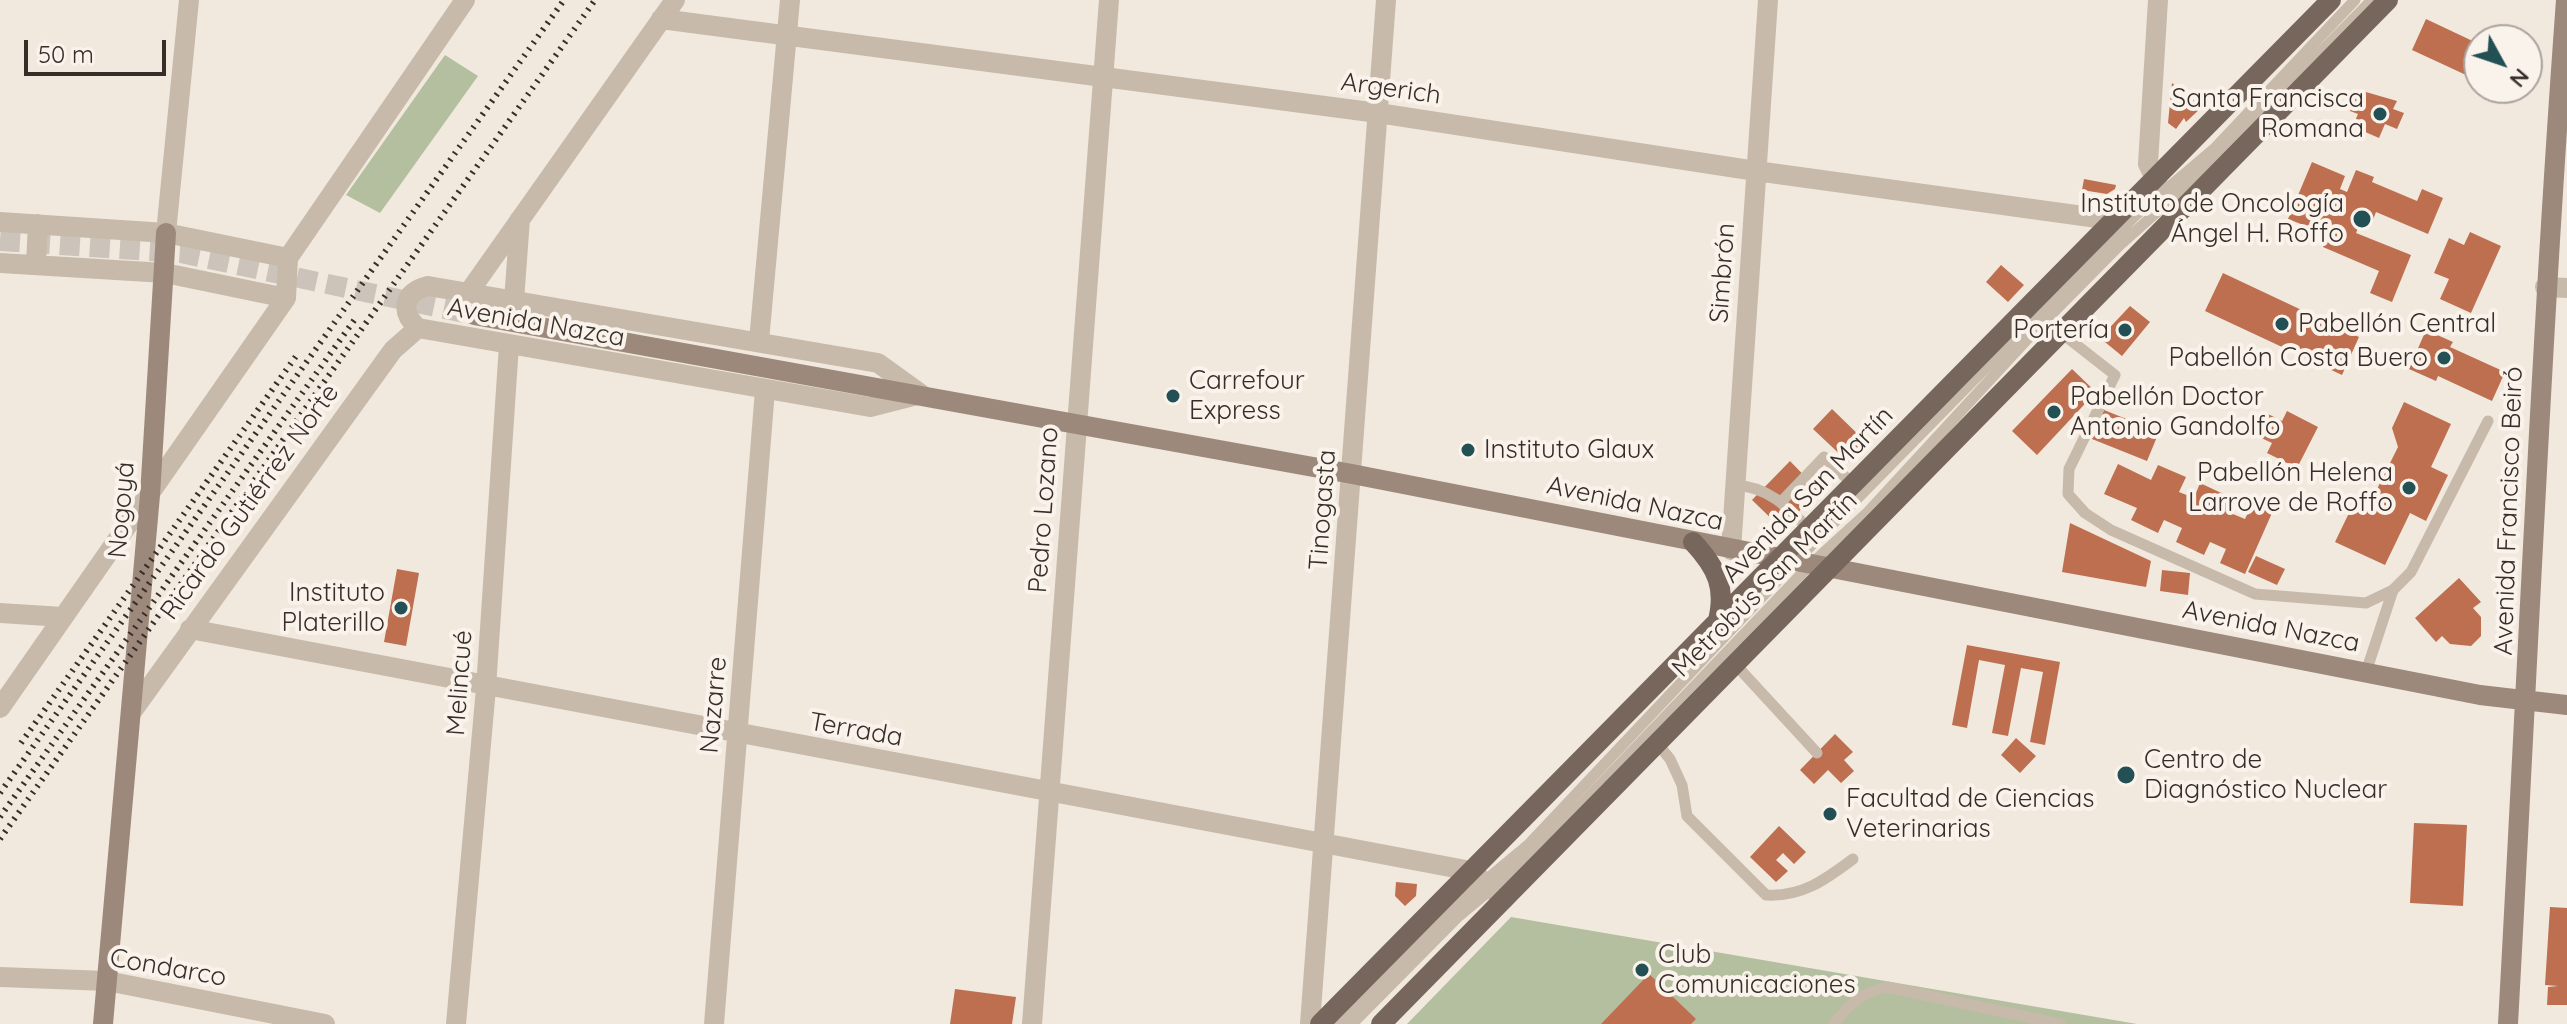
<!DOCTYPE html>
<meta charset="utf-8">
<style>
body{margin:0}
#map{position:relative;width:2567px;height:1024px;overflow:hidden;background:#f1e9de;font-family:Quicksand,sans-serif}
canvas{display:block}
.north{position:absolute;left:2463px;top:24px;width:80px;height:80px;box-sizing:border-box;background:#f9f3eb;border:2px solid #aba49e;border-radius:50%;rotate:130deg;font-size:22px;font-weight:700;line-height:32px;text-align:center;color:#372e2a}
.north::after{content:'';display:block;margin:auto;width:28px;height:36px;background:#225055;clip-path:polygon(50% 0,100% 100%,50% 72%,0 100%)}
.scale{position:absolute;left:24px;top:40px;width:142px;height:36px;box-sizing:border-box;border:4px solid #372e2a;border-top:0;padding-left:10px;font-size:24px;line-height:28px;white-space:nowrap;color:#372e2a;-webkit-text-stroke:6px #f9f3eb;paint-order:stroke}
</style>
<div id="map">
<canvas width="2567" height="1024"></canvas>
<div class="north">N</div>
<div class="scale">50 m</div>
</div>
<script>
const g = document.querySelector('canvas').getContext('2d');
g.lineJoin = 'round';
function paint(path, color) { g.fillStyle = color; g.fill(path, 'evenodd'); }
function stroke(path, color, width, dash) { g.strokeStyle = color; g.lineWidth = width; g.lineCap = dash ? 'butt' : 'round'; g.setLineDash(dash || []); g.stroke(path); }
function drawText(font, color, halo, rows, align = 'center') {
  g.font = font + ' Quicksand,sans-serif'; g.lineWidth = 8; g.setLineDash([]); g.textBaseline = 'middle'; g.strokeStyle = halo; g.fillStyle = color; for (const [text, x, y, turn = 0] of rows) {
    g.save(); g.translate(x, y); g.rotate((+turn || 0) * Math.PI / 180); g.textAlign = isNaN(turn) ? turn : align; if (halo) g.strokeText(text, 0, 0); g.fillText(text, 0, 0); g.restore();
  }
}
paint(new Path2D(`
 M445 55 478 76 380 213 346 195Z
 M1511 917 2137 1024H1407Z`), '#b3bf9f');
paint(new Path2D(`
 M2426 19 2479 44V81L2412 50Z
 M2172 83 2202 107 2186 122 2184 118 2176 129 2168 123Z
 M2359 90 2397 101 2393 109 2404 113 2397 129 2385 124 2379 138 2363 131 2365 125 2355 121 2358 114 2350 111Z
 M2312 162 2345 176 2340 189 2347 192 2356 170 2374 177 2372 182 2417 201 2422 189 2443 198 2428 234 2376 212 2370 227 2360 223 2356 233 2411 255 2392 302 2370 293 2379 271 2323 247 2332 224 2326 221 2321 232 2288 219Z
 M2084 179 2116 185 2115 189 2107 194 2082 190Z
 M2470 232 2501 246 2471 313 2440 299 2449 279 2434 273 2449 238 2464 245Z
 M2001 265 2024 285 2008 302 1986 282Z
 M2223 273 2359 337 2342 375 2205 311Z
 M2130 306 2150 322 2122 356 2100 338Z
 M2426 330 2453 342 2450 347 2505 372 2492 401 2438 376 2436 381 2409 369Z
 M2072 369 2096 392 2037 455 2012 431Z
 M2404 402 2451 424 2431 467 2448 475 2426 521 2410 513 2385 565 2335 542 2348 515 2370 503 2381 507 2371 501 2398 447 2392 428Z
 M1832 409 1867 443 1848 462 1813 429Z
 M2104 410 2159 432 2147 461 2092 439Z
 M2287 411 2318 427 2297 468 2267 453 2272 443 2255 435 2266 413 2282 421Z
 M1790 461 1819 491 1782 529 1752 500Z
 M2118 464 2151 480 2158 465 2186 477 2179 492 2194 498 2200 483 2234 499 2228 512 2245 519 2252 504 2272 513 2245 574 2220 563 2226 549 2210 542 2204 555 2176 542 2182 528 2164 520 2158 533 2131 520 2137 508 2104 494Z
 M2070 523 2151 561 2146 587 2062 572Z
 M2256 556 2285 569 2277 585 2248 572Z
 M397 569 419 573 406 646 384 642Z
 M2162 570 2190 573 2188 595 2160 591Z
 M2459 578 2481 602 2473 608 2481 617V636L2471 646 2450 644 2442 636 2436 642 2415 618Z
 M1967 645 2060 662 2045 745 2030 742 2043 672 2021 668 2008 736 1992 733 2005 665 1979 660 1967 728 1952 725Z
 M1835 734 1853 752 1844 760 1854 771 1841 783 1828 770 1814 784 1800 770Z
 M2016 738 2036 756 2020 773 2001 755Z
 M2414 823 2467 825 2463 906 2410 903Z
 M1779 826 1806 852 1794 864 1783 853 1776 860 1788 871 1776 882 1750 857Z
 M1396 882 1417 884 1416 896 1405 906 1395 896Z
 M2550 907 2567 908V1005H2547L2548 987 2558 986 2545 985Z
 M1649 974 1696 1019 1691 1024H1601Z
 M955 989 1016 997 1012 1024H950Z`), '#be6f50');
stroke(new Path2D(`
 M0 241 181 253 474 315`), '#ccc4ba', 20, [20, 10]);
stroke(new Path2D(`
 M2060 332 2115 375 2069 469 2068 494 2085 513 2111 530 2255 594 2366 603 2393 590 2411 572 2488 421
 M1735 485C1769 487 1787 507 1810 530
 M1781 502 1824 457 1854 485
 M1735 664 1817 753
 M2366 672 2393 590
 M1657 743 1670 759 1682 785 1687 816 1766 895C1802 897 1825 880 1853 859
 M1339 1024 1451 909 1528 845 1795 562 2137 214 2214 149 2355 0
 M1352 1024 1459 916 1536 852 1810 565 1868 512 2033 333 2120 245 2211 164 2372 0
 M1834 1024C1850 1003 1861 993 1887 987L2060 1024`), '#c8baab', 11);
stroke(new Path2D(`
 M2158 0 2148 164 2162 193 2179 211
 M661 19 1378 113 1756 171 2112 220
 M0 222 166 233 288 258
 M166 233 189 0
 M0 263 165 273 286 298
 M36 264 38 224
 M428 286 878 363 921 394 870 407 418 328C399 311 404 292 428 286Z
 M2545 287 2567 288
 M469 292 675 0
 M514 301 520 219
 M759 341 790 0
 M1731 550 1768 0
 M0 613 63 617
 M190 629 1471 871 1504 899
 M0 708 286 298 288 258 465 0
 M131 713 393 350 418 328
 M0 977 107 981 325 1024
 M456 1024 486 688 509 345
 M714 1024 765 390
 M1032 1024 1109 0
 M1310 1024 1386 0`), '#c8baab', 20);
stroke(new Path2D(`
 M474 315 1352 474 2480 695 2567 705
 M103 1024 150 495 166 233
 M2508 1024C2527 683 2541 341 2566 0`), '#9c897c', 20);
stroke(new Path2D(`
 M1693 542C1717 568 1727 588 1717 624
 M1320 1024 2331 0
 M1381 1024 2388 0`), '#77665c', 20);
stroke(new Path2D(`
 M21 743 299 352
 M0 793 564 0
 M0 817 355 319
 M0 839 595 0`), '#372e2a', 6, [2, 6]);
for (const [x, y, r, color] of [
 [2380,114,8,"#225055"],
 [2362,219,10,"#225055"],
 [2282,324,8,"#225055"],
 [2125,330,8,"#225055"],
 [2444,358,8,"#225055"],
 [1173,396,8,"#225055"],
 [2054,412,8,"#225055"],
 [1468,450,8,"#225055"],
 [2409,488,8,"#225055"],
 [401,608,8,"#225055"],
 [2126,775,10,"#225055"],
 [1830,814,8,"#225055"],
 [1642,970,8,"#225055"]
]) { const dot = new Path2D(); dot.arc(x, y, r, 0, 2 * Math.PI); g.fillStyle = color; g.fill(dot); stroke(dot, '#f9f3eb', 3); }
drawText('26px', '#372e2a', '#f9f3eb', [
 ["Argerich",1391,89,8],
 ["Simbrón",1723,273,-86],
 ["Avenida Nazca",536,323,10],
 ["Avenida San Martín",1808,495,-46],
 ["Ricardo Gutiérrez Norte",250,502,-54],
 ["Avenida Nazca",1635,504,12],
 ["Nogoyá",122,510,-85],
 ["Pedro Lozano",1044,510,-86],
 ["Tinogasta",1323,510,-86],
 ["Avenida Francisco Beiró",2509,511,-88],
 ["Metrobús San Martín",1765,585,-45],
 ["Avenida Nazca",2271,627,11],
 ["Melincué",460,683,-86],
 ["Nazarre",714,705,-85],
 ["Terrada",856,730,10],
 ["Condarco",168,968,10]
]);
drawText('26px', '#372e2a', '#f9f3eb', [
 ["Santa Francisca",2364,99,"right"],
 ["Romana",2364,129,"right"],
 ["Instituto de Oncología",2344,204,"right"],
 ["Ángel H. Roffo",2344,234,"right"],
 ["Pabellón Central",2298,324],
 ["Portería",2109,330,"right"],
 ["Pabellón Costa Buero",2428,358,"right"],
 ["Carrefour",1189,381],
 ["Express",1189,411],
 ["Pabellón Doctor",2070,397],
 ["Antonio Gandolfo",2070,427],
 ["Instituto Glaux",1484,450],
 ["Pabellón Helena",2393,473,"right"],
 ["Larrove de Roffo",2393,503,"right"],
 ["Instituto",385,593,"right"],
 ["Platerillo",385,623,"right"],
 ["Centro de",2144,760],
 ["Diagnóstico Nuclear",2144,790],
 ["Facultad de Ciencias",1846,799],
 ["Veterinarias",1846,829],
 ["Club",1658,955],
 ["Comunicaciones",1658,985]
], 'left');
</script>
